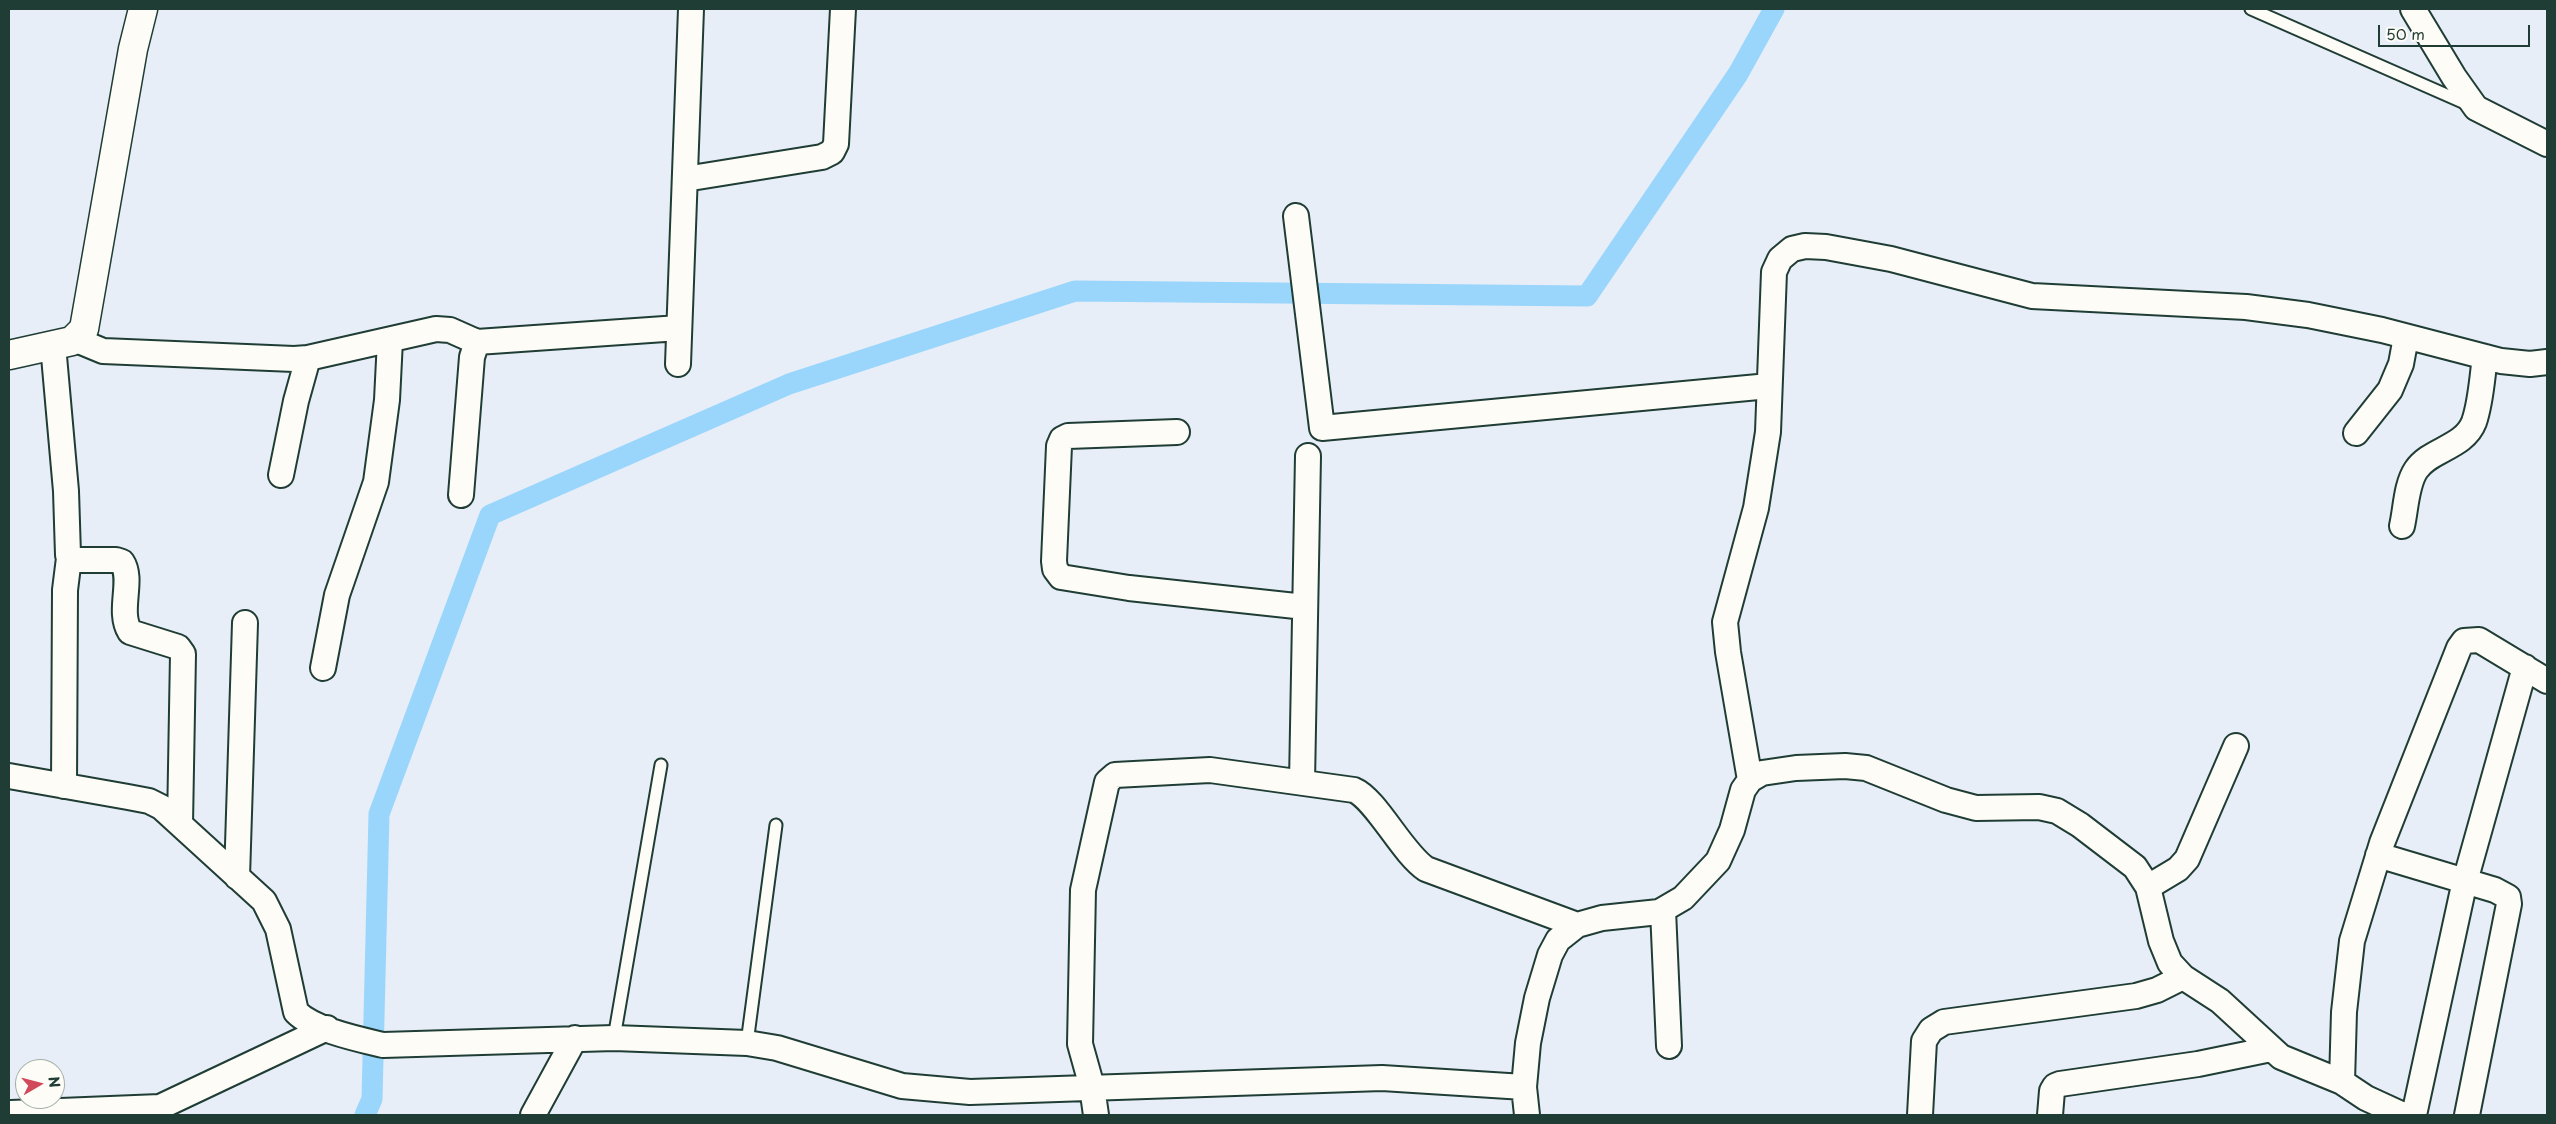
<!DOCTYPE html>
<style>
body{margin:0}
#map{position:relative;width:2556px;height:1124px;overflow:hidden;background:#e7eef8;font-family:"Playpen Sans",sans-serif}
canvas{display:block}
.frame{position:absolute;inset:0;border:10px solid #1f3d34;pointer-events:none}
.north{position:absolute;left:15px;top:1059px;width:50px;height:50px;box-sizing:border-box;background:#fdfcf7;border:1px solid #a4b0a9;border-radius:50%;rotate:82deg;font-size:14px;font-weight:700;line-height:20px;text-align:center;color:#1f3d34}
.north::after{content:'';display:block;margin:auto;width:18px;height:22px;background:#d1495b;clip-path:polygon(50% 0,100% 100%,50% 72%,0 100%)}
.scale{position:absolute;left:2378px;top:25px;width:152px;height:22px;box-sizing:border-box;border:2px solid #1f3d34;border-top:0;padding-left:6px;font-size:15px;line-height:18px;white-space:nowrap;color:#1f3d34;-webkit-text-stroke:4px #fdfcf7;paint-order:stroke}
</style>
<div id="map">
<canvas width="2556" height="1124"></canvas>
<div class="frame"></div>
<div class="north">N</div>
<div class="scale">50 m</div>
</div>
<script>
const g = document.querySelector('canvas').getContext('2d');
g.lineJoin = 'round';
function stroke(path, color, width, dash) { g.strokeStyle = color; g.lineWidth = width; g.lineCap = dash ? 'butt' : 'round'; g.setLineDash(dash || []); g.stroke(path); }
stroke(new Path2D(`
 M365 1115 372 1099 379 814 490 515 789 384 1075 291 1587 296 1738 74 1774 9`), '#9ad6fb', 21);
const lane = new Path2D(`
 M2251 9 2467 104
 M614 1038 661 765
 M747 1043 776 825`);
const street = new Path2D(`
 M2413 9 2454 77 2476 108 2547 144
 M685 179 822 157 832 152 836 144 843 9
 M1296 216 1322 428 1769 386
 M74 339 103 351 294 359 308 358 436 329 450 330 477 342
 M53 345 66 491 68 555 73 560H116L122 562C134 580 117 611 130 632L178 647 183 654 180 824
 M678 364 691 9
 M1177 432 1068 436 1062 439 1059 446 1054 561 1055 569 1061 577 1129 588 1305 607
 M2356 433 2390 390 2401 364 2406 337
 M281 475 296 401 308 358
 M461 495 472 357 477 342 679 328
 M2402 526C2406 509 2406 485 2416 470 2430 449 2464 448 2474 422 2481 402 2482 378 2485 357
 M323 668 337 595 376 482 387 400 390 340
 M9 776 128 797 149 801 161 807 264 901 278 929 296 1012C314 1030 358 1039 383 1045L614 1038 747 1043 777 1048 902 1086 970 1092 1382 1078 1524 1087
 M1750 780 1728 652 1725 622 1756 508 1768 432 1774 272 1780 259 1792 249 1805 246 1826 247 1891 259 2032 296 2246 307 2308 315 2382 330 2501 361 2530 364 2547 362
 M1302 782 1308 456
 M64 786 65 590 69 558
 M2378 855 2495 890 2508 897 2509 904 2467 1115
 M237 877 245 623
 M2148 887 2178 869 2187 859 2236 746
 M1663 910 1669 1046
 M2342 1082 2344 1012 2352 941 2382 843 2459 648 2464 641 2479 640 2547 681
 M11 1113 160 1107 327 1028
 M533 1115 575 1038
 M1096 1115 1092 1087 1080 1044 1083 890 1107 782 1115 775 1210 770 1354 790C1376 799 1402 853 1426 869L1577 925
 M1527 1115 1524 1087 1528 1043 1537 998 1550 955 1558 940 1577 925 1602 918 1659 912 1683 898 1718 861 1732 830 1743 790 1750 780 1762 773 1796 768 1845 766 1866 768 1946 800 1976 808 2039 807 2057 811 2080 825 2135 867 2148 887 2161 941 2170 963 2183 977 2220 1001 2281 1057 2342 1082 2366 1098 2403 1115
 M1920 1115 1924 1041 1931 1030 1944 1022 2136 996 2157 990 2183 977
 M2050 1115 2052 1091 2055 1086 2060 1084 2198 1064 2271 1049
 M2414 1115 2464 885 2525 667`);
const secondary = new Path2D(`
 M9 355 72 341 84 329 133 49 143 9`);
stroke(lane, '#1f3d34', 15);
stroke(street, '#1f3d34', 28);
stroke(secondary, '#1f3d34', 31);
stroke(lane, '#fdfcf7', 11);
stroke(street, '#fdfcf7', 24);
stroke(secondary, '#fdfcf7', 28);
</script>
